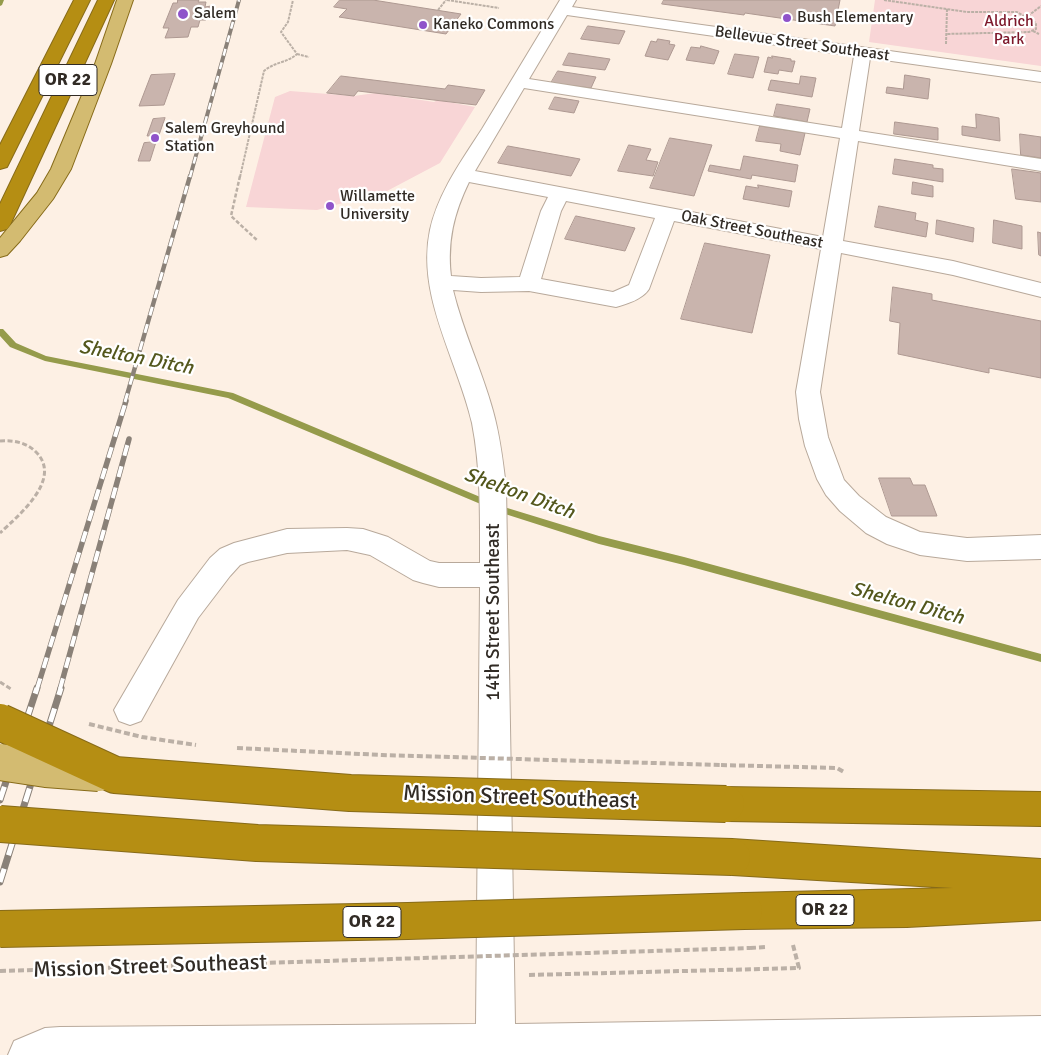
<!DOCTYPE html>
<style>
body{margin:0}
canvas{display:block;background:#fdf0e4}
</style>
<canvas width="1041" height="1055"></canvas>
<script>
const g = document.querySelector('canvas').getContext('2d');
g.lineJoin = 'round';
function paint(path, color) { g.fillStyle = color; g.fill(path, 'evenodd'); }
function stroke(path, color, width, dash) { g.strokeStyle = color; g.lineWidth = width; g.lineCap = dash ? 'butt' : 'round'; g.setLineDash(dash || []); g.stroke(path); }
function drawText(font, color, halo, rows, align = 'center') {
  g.font = font + ' Signika,sans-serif'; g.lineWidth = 4.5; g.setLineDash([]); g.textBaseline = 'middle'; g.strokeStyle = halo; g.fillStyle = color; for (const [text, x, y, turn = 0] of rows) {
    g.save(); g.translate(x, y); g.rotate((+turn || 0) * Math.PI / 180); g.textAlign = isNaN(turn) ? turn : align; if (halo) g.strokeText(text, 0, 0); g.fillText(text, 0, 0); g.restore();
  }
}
paint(new Path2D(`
 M875 0H1041V66L869 42Z
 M290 91 354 96 375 93 434 102 438 100 475 107 440 163 387 191 317 210 246 207 275 97Z`), '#f8d5d6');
paint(new Path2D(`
 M0 0H4L2 5 0 6Z
 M0 329H3L16 343 46 356 233 393 504 507 599 536 684 557 1041 654V662L684 565 599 544 502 513 228 398 45 361 10 347 0 336Z`), '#959b4b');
const building = new Path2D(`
 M178 0H199L198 2H206L205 7 211 6 206 20H200L198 27H191L188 37 165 38 169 28H163L173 3H177Z
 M340 0H373L461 14 446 34 339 17 347 9 334 7Z
 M664 0H840L835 26 745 13 744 15 662 4Z
 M588 26 625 31 619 44 581 39Z
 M658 39 670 41 669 44 675 45 668 60 645 56 651 41 656 42Z
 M701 46 719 51 714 64 686 60 691 47 700 48Z
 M569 53 610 59 605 70 563 65Z
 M735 54 759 57 753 78 728 74Z
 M772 56 791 59V61H795L792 72 779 70 778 74 764 72 768 57 772 58Z
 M558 71 596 77 591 88 551 83Z
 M175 74 164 105 139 106 151 75Z
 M905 75 930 79 928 99 886 93 887 87 903 89Z
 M341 76 445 89 448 85 485 90 476 105 358 91 354 96 327 93Z
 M801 76 816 78 812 97 768 90 771 80 799 84Z
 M555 97 579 101 574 113 549 109Z
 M777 104 810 109 807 122 774 116Z
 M976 114 999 118 1000 141 962 135V126L976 128Z
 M165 118 159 135 147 136 153 119Z
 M895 122 938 128V140L894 134Z
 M760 126 805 133 800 155 780 151 781 144 756 141Z
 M1020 134 1041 137V158L1021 155Z
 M670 138 712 145 694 196 650 188Z
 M156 142 150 161H138L144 143Z
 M629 145 651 149 646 160 658 162 653 176 618 171Z
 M508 146 580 159 571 176 498 163Z
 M744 156 798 165 795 182 752 175 751 179 708 171 710 165 740 170Z
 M895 159 933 165V168L943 169V182L893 174Z
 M1012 169 1041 173V202L1016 199Z
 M913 182 933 186V197L912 194Z
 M758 185 792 191 789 207 743 199 746 186 758 188Z
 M879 206 916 213 915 220 928 223 926 237 875 227Z
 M576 216 635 228 625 251 565 239Z
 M937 220 974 228 973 242 936 234Z
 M994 220 1022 226V249L993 243Z
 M1038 232 1041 233V256L1039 255Z
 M705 243 770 255 752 333 681 319Z
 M893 287 932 294V300L1041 321V378L989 368V373L898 354 900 323 890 321Z
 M879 478H910L913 485H925L937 516H892Z`);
paint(building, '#c9b4ad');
stroke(building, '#ae9992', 1);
const minor = new Path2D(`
 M560 0H576L572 7 1041 72V82L870 58 859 131 1041 159V171L858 141 843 241 953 261 1041 283V297L953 275 841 253 820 392 828 437 844 480 859 496 886 517 920 532 967 538 1041 535V559L967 561 920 555 887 544 866 533 840 511 826 495 817 479 805 446 799 419 796 392 821 249 674 221 649 289C643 299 627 304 616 307L529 291 481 292 453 290C463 332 482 370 493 411 500 436 503 461 506 487L515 1024 1041 1016V1055H8L14 1041 45 1028 60 1027 476 1024 480 587H439L423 583 413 580 370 555 347 550 287 553 248 562 240 565 230 576 198 618 141 721 130 725 119 721 114 710 178 600 210 558 220 549 234 543 287 529 347 528 363 529 388 537 430 561 439 563H480C480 516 481 469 472 423 458 361 416 296 430 230 438 193 462 160 482 129 508 86 534 43 560 0ZM567 15 854 56 842 128 529 79ZM524 88 840 138 823 237 475 171ZM469 182 548 197 541 211 520 277 481 278 451 276C447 241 454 213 469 182ZM566 201 655 218 629 285 613 292 541 279 561 211Z`);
const major = new Path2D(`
 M117 0H133L111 64 71 169 53 199 20 241 7 255 0 257V238L37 193 51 169 95 64Z`);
const highway = new Path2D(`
 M74 0H90L9 163 7 167 0 169V145Z
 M98 0H114L10 225 7 229 0 231V204Z
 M726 787 1041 792V826L726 821 714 816 709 804 714 792Z
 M732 839 1041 859V920L907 927 744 929 731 924 726 911 731 898 744 893 953 888 732 875 720 869 714 857 720 845Z`);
stroke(minor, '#b8a99b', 2);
stroke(major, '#876b19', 2);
stroke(highway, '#876b19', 2);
stroke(new Path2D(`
 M447 0 499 8
 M884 0 967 12H1017L1036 23V29L1029 32 946 34
 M438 10 446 0
 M1028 16 1041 6
 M1033 31 1039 34
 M946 44 947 9
 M297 54 309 57
 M240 177 264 71C274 62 287 63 297 54L281 32 288 22 293 0`), '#bbb0a6', 2, [3, 1]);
stroke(new Path2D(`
 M240 176 231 216 258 241`), '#bbb0a6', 2.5, [4, 2]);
stroke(new Path2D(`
 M0 441C13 440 26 442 36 452 63 479 19 515 0 533`), '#bbb0a6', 3, [5, 2.5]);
stroke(new Path2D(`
 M721 765 837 768 844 772
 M750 948 766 947
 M529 975 799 968 793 945`), '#bbb0a6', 4, [6, 3]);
paint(minor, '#fff');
paint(major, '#d3bb71');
paint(highway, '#b58e13');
const railFar3 = new Path2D(`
 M190 177 239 0`);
const railFar2 = new Path2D(`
 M125 402 190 176`);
const railFar1 = new Path2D(`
 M37 689 126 401
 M60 689 129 439`);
const rail = new Path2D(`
 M0 800 37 688
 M0 882 61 688`);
stroke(railFar3, '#8a8178', 4);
stroke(railFar2, '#8a8178', 4.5);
stroke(railFar1, '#8a8178', 5.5);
stroke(rail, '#8a8178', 7);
stroke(railFar3, '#fff', 2.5, [7]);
stroke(railFar2, '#fff', 3, [9]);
stroke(railFar1, '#fff', 4, [11]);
stroke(rail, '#fff', 5, [14]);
const majorBridge = new Path2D(`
 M0 762 46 769 99 773`);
const highwayBridge = new Path2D(`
 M0 722 115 775 350 793 726 804
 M0 824 257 843 732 857
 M0 929 408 921 744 911`);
stroke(majorBridge, '#876b19', 38, []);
stroke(highwayBridge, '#876b19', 38, []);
stroke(new Path2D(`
 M0 682 11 689`), '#bbb0a6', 3, [5, 2.5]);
stroke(new Path2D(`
 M89 724 142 737 196 745
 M237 748 382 755 721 765
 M0 971 750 948`), '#bbb0a6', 4, [6, 3]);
stroke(majorBridge, '#d3bb71', 36);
stroke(highwayBridge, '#b58e13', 36);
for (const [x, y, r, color] of [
 [183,14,6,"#8f53ca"],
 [787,18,5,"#8f53ca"],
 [423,25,5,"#8f53ca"],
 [155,138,5,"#8f53ca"],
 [330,206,5,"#8f53ca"]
]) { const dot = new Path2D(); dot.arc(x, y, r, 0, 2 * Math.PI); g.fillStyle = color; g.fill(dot); stroke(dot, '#fff', 2); }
drawText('16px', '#312b25', '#fff', [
 ["Salem",194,14],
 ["Bush Elementary",797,18],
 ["Kaneko Commons",433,25],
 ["Salem Greyhound",165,129],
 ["Station",165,147],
 ["Willamette",340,197],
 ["University",340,215]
], 'left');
drawText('16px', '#7c172a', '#fff', [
 ["Aldrich",1009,22],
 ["Park",1009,40]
]);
drawText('16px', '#312b25', '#fff', [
 ["Bellevue Street Southeast",802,44,8],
 ["Oak Street Southeast",752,230,11]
]);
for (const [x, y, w] of [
 [68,80,58],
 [825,910,58],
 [372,922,58]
]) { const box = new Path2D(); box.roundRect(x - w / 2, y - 15.5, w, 31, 4); g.fillStyle = '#fff'; g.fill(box); stroke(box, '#312b25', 1); }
drawText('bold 18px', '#312b25', null, [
 ["OR 22",68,80],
 ["OR 22",825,910],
 ["OR 22",372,922]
]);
drawText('19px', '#312b25', '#fff', [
 ["14th Street Southeast",494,612,-90]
]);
drawText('italic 20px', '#53571c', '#fff', [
 ["Shelton Ditch",136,358,11],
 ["Shelton Ditch",519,494,20],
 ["Shelton Ditch",907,604,15]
]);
drawText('22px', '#312b25', '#fff', [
 ["Mission Street Southeast",520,798,2],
 ["Mission Street Southeast",150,967,-2]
]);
</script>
